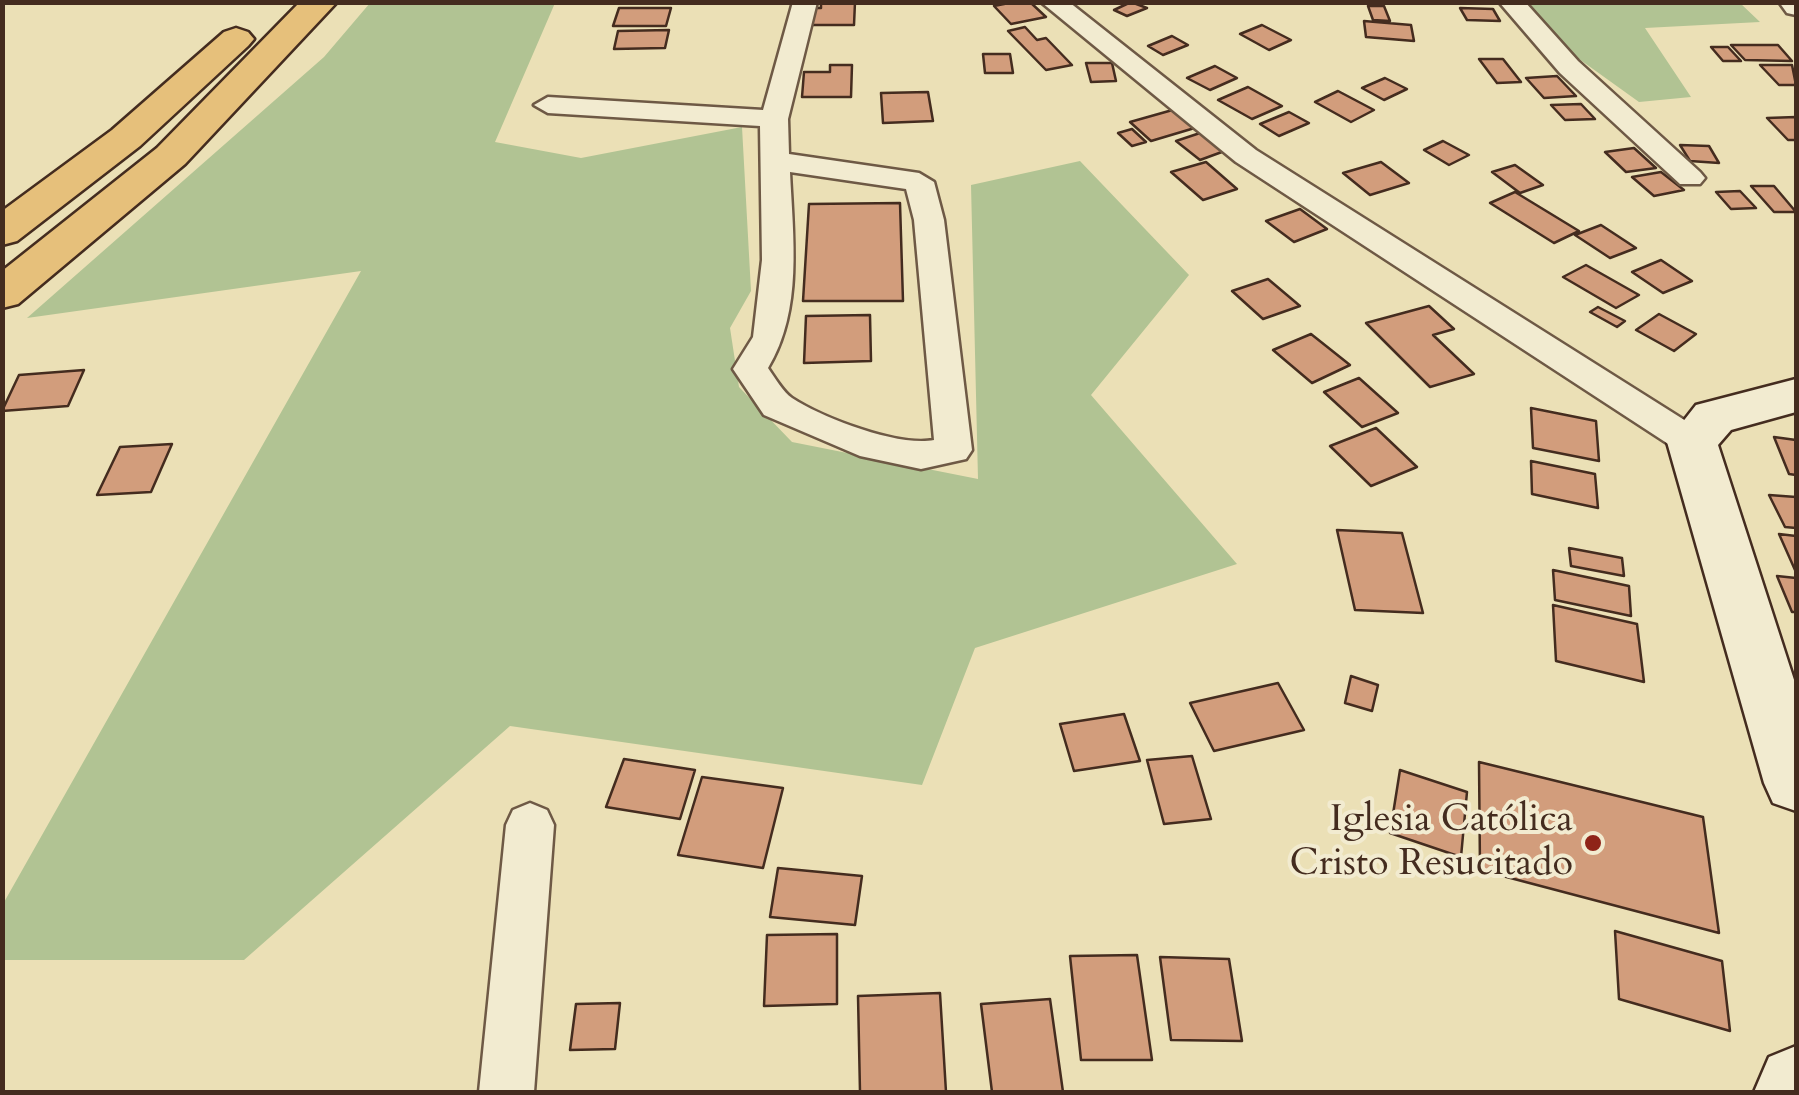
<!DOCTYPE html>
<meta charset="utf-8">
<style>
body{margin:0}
#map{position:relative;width:1799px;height:1095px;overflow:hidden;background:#ebe0b6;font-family:Cardo,serif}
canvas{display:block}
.frame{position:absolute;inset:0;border:5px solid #442c1f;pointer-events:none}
</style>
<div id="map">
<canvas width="1799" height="1095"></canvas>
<div class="frame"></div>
</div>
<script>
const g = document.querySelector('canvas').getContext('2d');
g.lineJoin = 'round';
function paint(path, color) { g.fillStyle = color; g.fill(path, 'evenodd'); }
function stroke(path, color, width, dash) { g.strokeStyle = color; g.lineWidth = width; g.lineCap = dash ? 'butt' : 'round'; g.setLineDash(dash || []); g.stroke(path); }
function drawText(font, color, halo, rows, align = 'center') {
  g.font = font + ' Cardo,serif'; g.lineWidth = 8; g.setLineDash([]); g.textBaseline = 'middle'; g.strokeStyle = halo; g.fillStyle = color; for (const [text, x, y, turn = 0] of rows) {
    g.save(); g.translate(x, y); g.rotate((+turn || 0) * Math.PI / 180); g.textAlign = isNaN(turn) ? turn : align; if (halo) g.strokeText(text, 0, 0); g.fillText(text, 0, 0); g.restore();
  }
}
paint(new Path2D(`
 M370 3H555L495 142 581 158 742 127 751 291 730 328 739 387 792 442 978 479 971 185 1080 161 1189 275 1091 395 1237 564 975 648 922 785 510 726 244 960H3V904L361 271 27 318 324 57Z
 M1530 3H1740L1760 22 1645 28 1691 97 1639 102 1547 36Z`), '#b1c393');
const building = new Path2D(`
 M821 2H855L854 25H804L805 8H821Z
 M1014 2H1030L1046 17 1011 24 994 6Z
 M1131 2 1147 8 1127 16 1114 10Z
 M1368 6H1384L1390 21 1373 20Z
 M619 8H671L666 26H613Z
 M1460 8 1493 9 1500 21 1467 20Z
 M1364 21 1411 25 1414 41 1366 37Z
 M1262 25 1291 40 1269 50 1240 34Z
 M1025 27 1037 40 1046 38 1072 65 1046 70 1008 31Z
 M669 30 665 48 614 49 618 31Z
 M1172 36 1188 45 1163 55 1148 46Z
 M1731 45H1778L1792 61 1745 60Z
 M1711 47H1728L1741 61H1723Z
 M983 54H1010L1013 73H985Z
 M1479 59H1503L1521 82 1497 83Z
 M1086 63H1112L1116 81 1091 82Z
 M830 65H852L851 97H802L804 72H830Z
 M1760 65H1792L1796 85H1779Z
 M1215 66 1237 78 1210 90 1187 78Z
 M1557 76 1576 96 1544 98 1526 78Z
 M1385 78 1407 89 1384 100 1362 88Z
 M1248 87 1282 106 1252 119 1218 100Z
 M1338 91 1374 110 1351 122 1315 102Z
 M928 92 933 121 883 123 881 93Z
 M1581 104 1595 119 1565 120 1551 105Z
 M1176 109 1198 127 1151 141 1130 122Z
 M1289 112 1309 123 1279 136 1260 124Z
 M1796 117V140H1788L1767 118Z
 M1132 129 1146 142 1132 146 1118 133Z
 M1206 131 1230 149 1200 160 1176 141Z
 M1443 141 1469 155 1449 165 1424 150Z
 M1680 145 1709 146 1719 163 1690 161Z
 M1634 148 1656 168 1626 172 1605 152Z
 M1206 162 1237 189 1203 200 1171 172Z
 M1381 162 1409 183 1370 195 1343 173Z
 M1515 165 1543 185 1520 193 1492 172Z
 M1661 172 1684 190 1654 196 1632 177Z
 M1751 186H1774L1796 212H1774Z
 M1740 191 1756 208 1731 209 1716 192Z
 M1515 192 1579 231 1554 243 1490 203Z
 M900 203 903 301H803L809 204Z
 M1300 209 1327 229 1294 242 1266 221Z
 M1601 225 1636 248 1610 258 1575 235Z
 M1661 260 1692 281 1663 293 1632 272Z
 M1586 265 1639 295 1616 308 1563 277Z
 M1268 279 1300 306 1263 319 1232 291Z
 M1429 306 1454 329 1433 335 1474 374 1430 387 1366 323Z
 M1598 307 1625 321 1617 327 1590 312Z
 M1659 314 1696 334 1674 351 1636 330Z
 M870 315 871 361 804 363 806 316Z
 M1311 334 1350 365 1312 383 1273 350Z
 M84 370 68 406 2 411 19 375Z
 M1359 378 1398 413 1362 427 1324 392Z
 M1531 408 1596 421 1599 461 1533 448Z
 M1376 428 1417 467 1371 486 1330 446Z
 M1774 437 1796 440V475L1789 474Z
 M172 444 151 492 97 495 120 447Z
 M1531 461 1595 474 1598 508 1532 494Z
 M1769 495 1796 497V528L1785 527Z
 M1337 530 1402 533 1423 613 1355 610Z
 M1779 534 1796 536V570H1795Z
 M1569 548 1622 558 1624 576 1571 566Z
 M1553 570 1629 586 1631 616 1555 600Z
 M1777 576 1796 578V612H1792Z
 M1553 605 1637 624 1644 682 1556 661Z
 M1351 676 1378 685 1372 711 1345 703Z
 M1278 683 1304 730 1214 751 1190 703Z
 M1124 714 1140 761 1074 771 1060 724Z
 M1192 756 1211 819 1164 824 1147 760Z
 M624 759 695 770 680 819 606 807Z
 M1479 762 1703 817 1719 933 1480 870Z
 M1400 770 1467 792 1461 857 1390 833Z
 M702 777 783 788 763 868 678 855Z
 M778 868 862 876 855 925 770 917Z
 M1615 931 1722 961 1730 1031 1619 999Z
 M837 934V1004L764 1006 767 935Z
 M1137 955 1152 1060H1081L1070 956Z
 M1160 957 1229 959 1242 1041 1171 1040Z
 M940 993 946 1092H860L858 996Z
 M1050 999 1063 1092H992L981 1004Z
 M620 1003 615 1049 570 1050 576 1004Z`);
paint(building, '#d29d7c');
stroke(building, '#442c1f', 2.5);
const street = new Path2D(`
 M793 2H817L788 119 789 154 919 173 934 182 944 220 972 450 966 459 921 469 860 456 764 415 733 369 753 337 762 260 760 126 548 113 534 105 548 97 763 110ZM790 172 906 189 914 220 934 440C898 447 823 418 792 398 783 392 775 378 768 368 803 310 793 238 790 172Z
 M1041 2H1069L1256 150 1705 433 1711 442 1705 451 1692 455 1679 451 1236 162Z
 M1499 2H1525L1578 61 1700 172 1705 178 1700 184H1680L1560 73Z
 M1779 2H1796V15L1787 13Z
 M530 803 547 810 554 825 534 1092H479L506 825 513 810Z`);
const secondary = new Path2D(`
 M1796 379V412L1731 430 1718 445 1796 686V811L1773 803 1764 783 1667 442 1696 405Z
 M1796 1046V1092H1754L1769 1057Z`);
const primary = new Path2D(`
 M300 2H337L185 164 18 304 2 308V271L157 148Z
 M236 28 248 32 254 39 248 46 140 146 17 241 2 245V211L112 130 224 32Z`);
stroke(street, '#6e5945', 5);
stroke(secondary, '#442c1f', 5);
stroke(primary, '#442c1f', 5);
paint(street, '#f2ebd0');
paint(secondary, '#f2ebd0');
paint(primary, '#e6c07b');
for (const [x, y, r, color] of [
 [1593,843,10,"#8f2418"]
]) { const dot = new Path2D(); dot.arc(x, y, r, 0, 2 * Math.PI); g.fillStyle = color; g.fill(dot); stroke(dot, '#f2ebd0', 4); }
drawText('38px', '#442c1f', '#f2ebd0', [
 ["Iglesia Católica",1573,821],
 ["Cristo Resucitado",1573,865]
], 'right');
</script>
